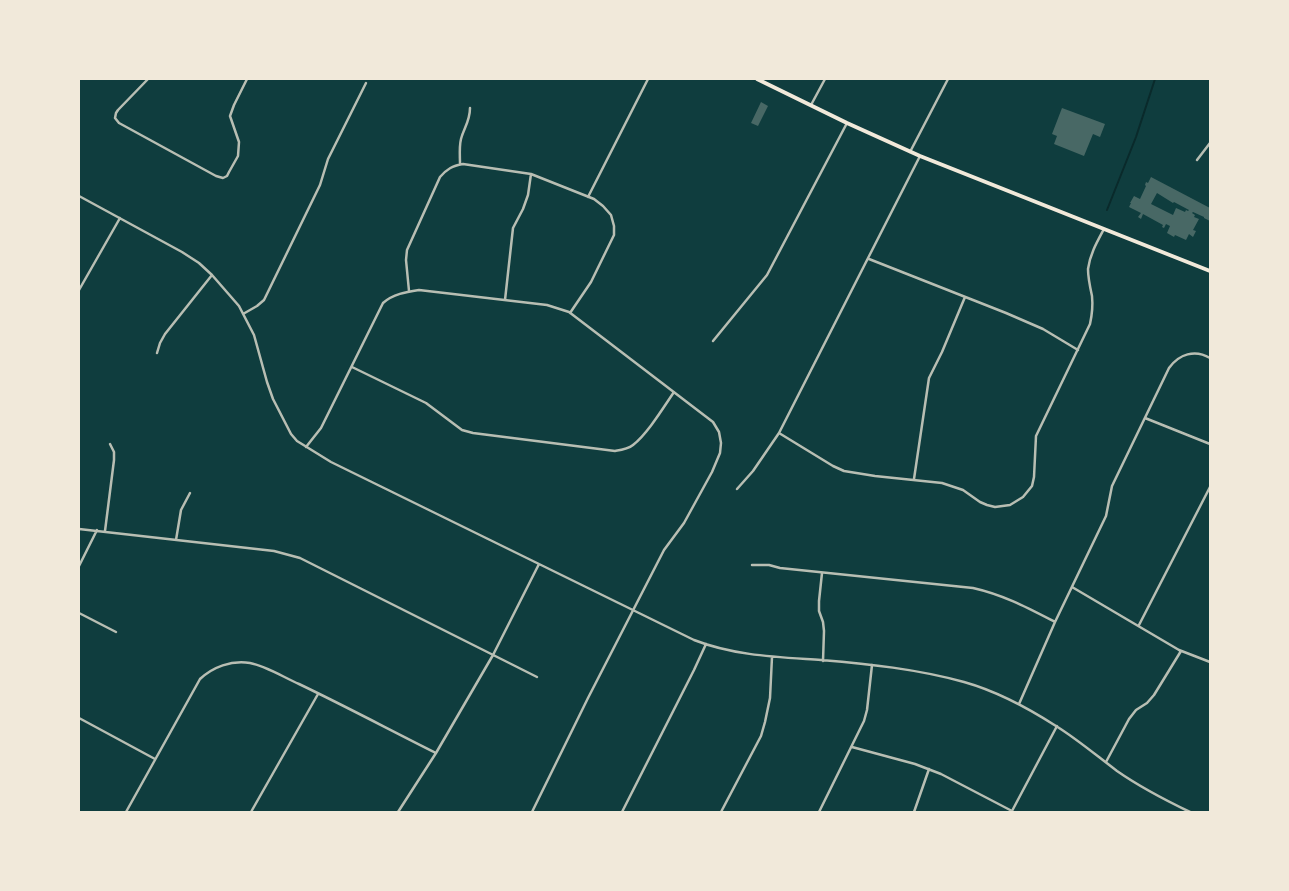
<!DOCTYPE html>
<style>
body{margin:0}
#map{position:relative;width:1289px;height:891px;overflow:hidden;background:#0f3d3e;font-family:"Sofia Sans Condensed",sans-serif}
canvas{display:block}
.frame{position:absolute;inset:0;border:80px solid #f1e9da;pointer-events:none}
</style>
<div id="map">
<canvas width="1289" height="891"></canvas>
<div class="frame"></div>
</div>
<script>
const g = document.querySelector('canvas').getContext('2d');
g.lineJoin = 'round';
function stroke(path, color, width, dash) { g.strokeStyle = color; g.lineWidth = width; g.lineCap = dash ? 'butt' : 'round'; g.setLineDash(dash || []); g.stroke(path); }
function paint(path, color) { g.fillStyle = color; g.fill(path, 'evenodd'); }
stroke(new Path2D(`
 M1107 210 1136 137 1155 79`), '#0a2a2b', 2);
paint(new Path2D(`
 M761 102 768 106 758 126 751 123Z
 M1062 108 1105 124 1100 137 1093 134 1084 156 1054 144 1057 136 1052 134Z
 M1151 177 1210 208V221L1204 218V217L1193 212 1192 213 1195 215 1194 217 1199 219 1193 230 1196 231 1193 237 1189 234 1186 240 1175 235 1174 237 1167 233 1170 226 1166 224 1164 228 1162 227 1163 225 1143 214 1141 219 1138 217 1141 213 1129 207 1131 203H1130L1134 196 1140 199 1146 186 1145 185 1146 182 1148 183ZM1157 193 1173 203 1174 202 1189 210 1188 211 1186 210 1185 212 1176 208 1173 215 1151 204Z`), '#486865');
stroke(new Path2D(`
 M148 79 118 110 116 113 115 118 119 123 216 176 223 178 227 176 229 172 238 156 239 142 230 116 234 105 247 79
 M811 105 825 79
 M910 152 948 79
 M1197 160 1210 143
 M460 164C460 156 459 147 461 139 464 128 470 121 470 108
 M79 196 182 252 199 263 212 275 239 306 254 335 267 382 273 399 291 434 297 441 331 462 694 640C735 656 778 657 821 660 869 664 917 669 964 682 996 691 1028 708 1056 726 1077 739 1097 756 1117 771 1140 787 1165 800 1190 812
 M588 197 648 79
 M869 259 1006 313 1043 329 1078 350
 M79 290 120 218
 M409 291 406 260 407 250 440 177C447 169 452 166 463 164L531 174 594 199 603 206 611 215 614 226V235L591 282 570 313
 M505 300 513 228 523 209 528 195 531 174
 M243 314 257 306 264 300 320 185 328 159 366 83
 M713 341 767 275 847 123
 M157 353 160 343 165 334 212 275
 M352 367 426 403 462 430 473 433 615 451C621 450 628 449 633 445 648 433 663 408 674 392
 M1145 418 1210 444
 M779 433 833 466 844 471 875 476 942 483 963 490 980 502 987 505 995 507 1010 505 1023 497 1032 486 1034 477 1036 436 1090 324C1092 315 1093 306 1092 296 1090 287 1088 278 1088 269 1090 254 1097 242 1104 229
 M306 447 321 428 383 303C393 294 406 292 419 290L547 305 569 312 713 422 719 432 721 443 720 453 712 472 684 523 664 550 588 698 532 812
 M914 479 929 378 942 352 965 297
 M737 489 753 471 779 433 920 156
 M79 529 274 551 300 558 537 677
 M105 531 114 460V452L110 444
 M176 540 181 510 190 493
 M752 565H769L780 568 973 588C1004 595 1028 608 1055 622
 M79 566 97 530
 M822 573 819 601V611L823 622 824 631 823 661
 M1072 587 1179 650 1210 662
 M79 613 116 632
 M1139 625 1210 487
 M1019 704 1055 622 1106 516 1112 486 1169 368C1179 354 1195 349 1210 358
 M79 718 155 759
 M852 747 915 764 941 774 1012 811
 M1106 762 1129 719 1136 710 1147 703 1154 695 1181 651
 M1012 811 1057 726
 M126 812 200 679C213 667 231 660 250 663 266 666 283 677 299 684 345 706 390 730 436 753
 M251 812 318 694
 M398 812 436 753 493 655 539 564
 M622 812 694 670 706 644
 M721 812 761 736 765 722 770 698 772 657
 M819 812 864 721 867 710 872 665
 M914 812 929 769`), '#b8beb3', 2.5);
stroke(new Path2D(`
 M757 79 847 123 920 156 1210 271`), '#f1e9da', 4);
</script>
